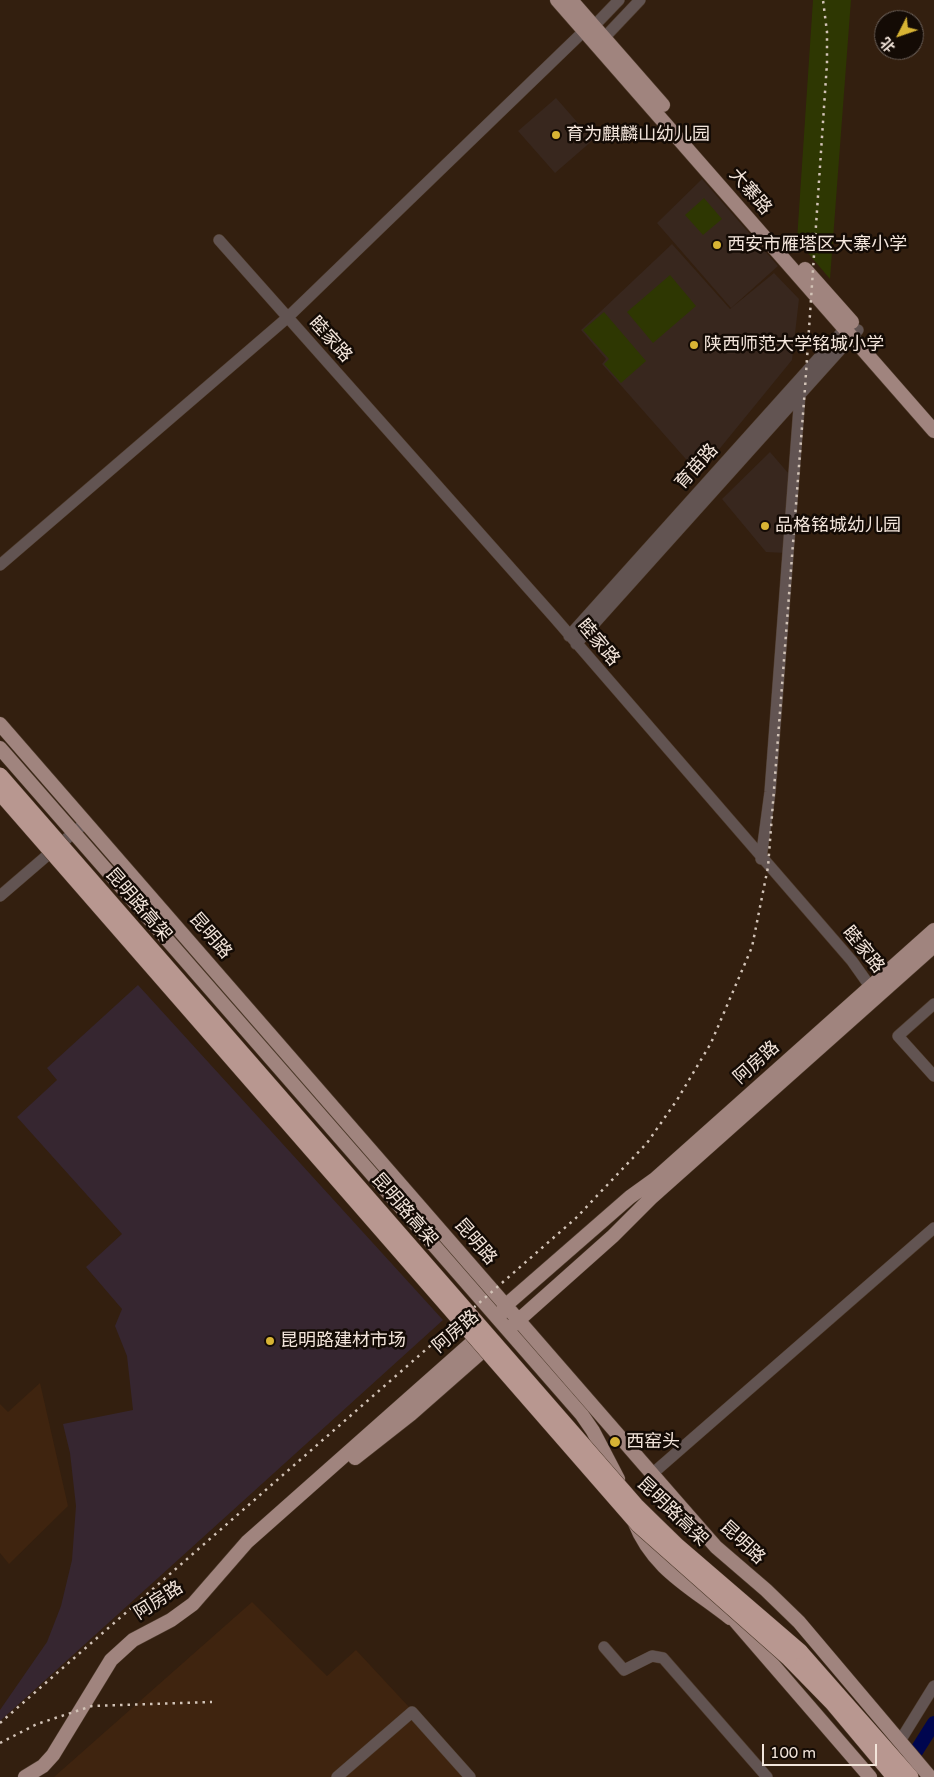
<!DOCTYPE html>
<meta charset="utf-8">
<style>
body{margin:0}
#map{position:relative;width:934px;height:1777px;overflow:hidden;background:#331f0f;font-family:"Varela Round","Noto Sans SC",sans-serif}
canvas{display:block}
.north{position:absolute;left:874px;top:10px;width:50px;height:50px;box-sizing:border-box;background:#140b05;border:1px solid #6d625b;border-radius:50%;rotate:229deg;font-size:14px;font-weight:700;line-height:20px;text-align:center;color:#f3e5db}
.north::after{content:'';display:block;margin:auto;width:18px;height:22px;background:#d8b434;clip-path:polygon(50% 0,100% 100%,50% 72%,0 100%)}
.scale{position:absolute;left:762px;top:1744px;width:115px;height:22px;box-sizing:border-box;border:2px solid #f3e5db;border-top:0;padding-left:6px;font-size:15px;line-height:18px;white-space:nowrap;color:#f3e5db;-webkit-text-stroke:4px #140b05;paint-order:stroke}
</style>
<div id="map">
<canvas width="934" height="1777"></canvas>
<div class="north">北</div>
<div class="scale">100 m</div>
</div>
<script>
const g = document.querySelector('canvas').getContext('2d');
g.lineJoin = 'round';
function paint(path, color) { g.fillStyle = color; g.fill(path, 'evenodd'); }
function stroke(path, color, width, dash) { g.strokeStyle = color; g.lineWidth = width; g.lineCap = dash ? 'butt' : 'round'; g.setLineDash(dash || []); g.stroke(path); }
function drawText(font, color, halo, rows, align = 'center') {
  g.font = font + ' "Varela Round","Noto Sans SC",sans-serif'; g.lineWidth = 5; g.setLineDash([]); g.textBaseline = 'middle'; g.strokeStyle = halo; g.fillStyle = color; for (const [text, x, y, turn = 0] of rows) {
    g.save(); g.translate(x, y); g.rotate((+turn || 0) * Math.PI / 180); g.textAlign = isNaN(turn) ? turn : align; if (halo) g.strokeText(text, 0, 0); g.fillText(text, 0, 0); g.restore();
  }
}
paint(new Path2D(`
 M138 985 443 1320 0 1721V1710L47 1642 61 1606 72 1560 76 1506 70 1453 63 1424 133 1410 127 1356 115 1326 122 1309 86 1267 122 1234 17 1117 57 1080 47 1068Z`), '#362630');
paint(new Path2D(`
 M40 1383 68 1506 9 1564 0 1553V1404L8 1412Z
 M252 1602 327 1676 356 1650 474 1777H54Z`), '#3f240f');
paint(new Path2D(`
 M556 98 593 140 555 173 518 131Z
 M702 179 778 266 731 308 657 223Z
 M672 244 730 309 774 273 799 299 792 360 699 474 602 364 606 359 581 330Z
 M770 452 789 474 785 553 766 552 722 499Z`), '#38271e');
paint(new Path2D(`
 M813 0H851L830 279 797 240Z
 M704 198 722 219 703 235 685 215Z
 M670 275 696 306 653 343 627 312Z
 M604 312 646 361 621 383 604 364 609 359 583 330Z`), '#2e3702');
stroke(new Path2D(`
 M900 1777 934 1723`), '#00064f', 14);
const minor = new Path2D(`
 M619 0 594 26 592 40 604 38 640 0
 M219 240 554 617 852 961 874 992
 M0 565 287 318 584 31
 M569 636 850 323
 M576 644 858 330
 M761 859 770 792 800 394
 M0 896 86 822
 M934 1004 898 1036 934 1076
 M652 1474 934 1228
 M604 1647 624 1670 652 1656 663 1658 767 1777
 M900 1741 934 1686
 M337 1777 412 1712 470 1777`);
const major = new Path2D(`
 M557 0 934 431
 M571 0 663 105
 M805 269 852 322
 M0 724 674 1499 716 1547 766 1590 799 1622 930 1777
 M0 748 582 1415 593 1431 618 1479
 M501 1314 505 1306 630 1197 655 1179 934 930
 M512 1326 613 1236 651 1198 934 946
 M355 1458 411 1414 494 1341
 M634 1521C653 1570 691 1587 730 1618
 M724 1608 870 1777
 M25 1777 43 1766 53 1755 111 1660 133 1640 171 1620 193 1604 247 1542 485 1331`);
const highway = new Path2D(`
 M800 1651 911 1777
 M789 1659 832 1703 894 1777`);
stroke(minor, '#4e3b2c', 12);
stroke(major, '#4e3b2c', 15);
stroke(highway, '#4e3b2c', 16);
stroke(minor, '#625452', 11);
stroke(major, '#a0847e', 14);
stroke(highway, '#b89790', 15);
stroke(new Path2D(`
 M0 1723 576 1218 647 1143 677 1100 711 1043 752 947 768 867 805 388 827 63V32L823 0
 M0 1743 37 1724 92 1706 212 1702`), '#d2c3b7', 2.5, [2.5, 5]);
const highwayBridge = new Path2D(`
 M0 775 636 1505 678 1546 800 1651
 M0 793 639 1526 789 1659`);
stroke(highwayBridge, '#4e3b2c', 16, []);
stroke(highwayBridge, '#b89790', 15);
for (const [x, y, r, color] of [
 [556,135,5,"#d8b434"],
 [717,245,5,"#d8b434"],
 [694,345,5,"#d8b434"],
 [765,526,5,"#d8b434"],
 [270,1341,5,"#d8b434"],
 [615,1442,6,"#d8b434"]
]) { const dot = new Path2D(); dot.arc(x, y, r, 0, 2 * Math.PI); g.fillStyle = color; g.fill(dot); stroke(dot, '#140b05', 2); }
drawText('18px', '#f3e5db', '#140b05', [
 ["育为麒麟山幼儿园",566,135],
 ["西安市雁塔区大寨小学",727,245],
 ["陕西师范大学铭城小学",704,345],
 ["品格铭城幼儿园",775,526],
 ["昆明路建材市场",280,1341],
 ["西窑头",626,1442]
], 'left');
drawText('18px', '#f3e5db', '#140b05', [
 ["大寨路",750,192,49],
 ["睦家路",330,340,48],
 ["育苗路",697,467,-48],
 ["睦家路",598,643,50],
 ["昆明路高架",138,905,49],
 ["昆明路",210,936,49],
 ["睦家路",863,950,51],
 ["阿房路",757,1063,-42],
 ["昆明路高架",404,1210,49],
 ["昆明路",475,1242,49],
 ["阿房路",456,1332,-41],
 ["昆明路高架",672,1512,44],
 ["昆明路",742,1543,43],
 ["阿房路",159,1601,-33]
]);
</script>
